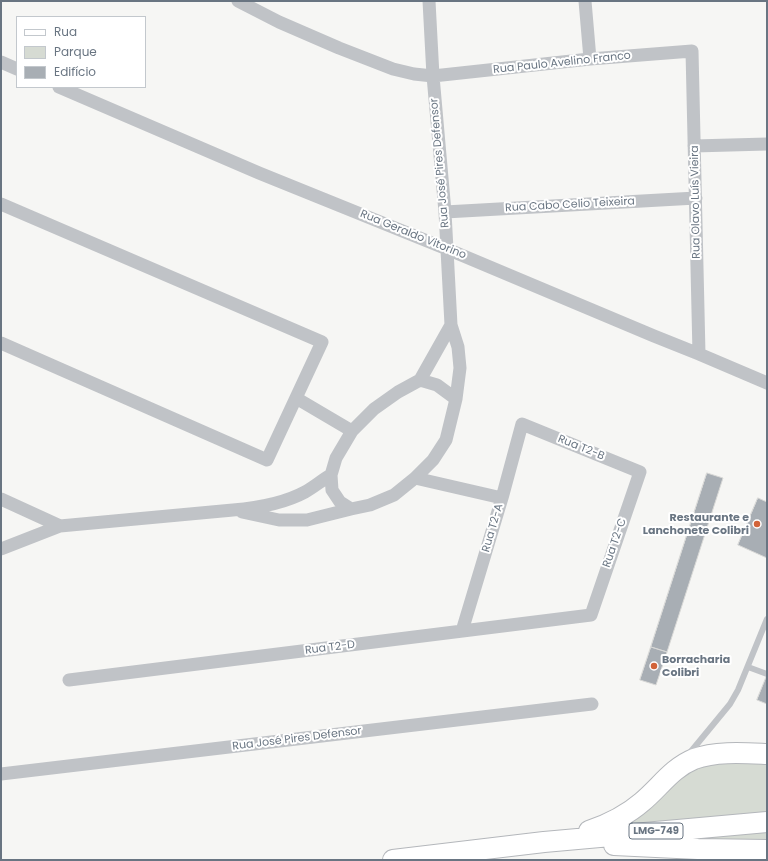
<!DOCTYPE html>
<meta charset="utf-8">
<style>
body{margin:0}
#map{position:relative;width:768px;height:861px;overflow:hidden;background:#f6f6f4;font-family:Poppins,sans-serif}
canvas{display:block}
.frame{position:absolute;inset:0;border:2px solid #697582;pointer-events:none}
.legend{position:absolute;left:16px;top:16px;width:130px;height:72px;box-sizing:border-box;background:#fff;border:1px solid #c3c8cd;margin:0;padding:5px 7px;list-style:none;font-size:12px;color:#697582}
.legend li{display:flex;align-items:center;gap:8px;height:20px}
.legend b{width:20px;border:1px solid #c3c8cd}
</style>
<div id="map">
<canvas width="768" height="861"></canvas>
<div class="frame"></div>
<ul class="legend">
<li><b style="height:5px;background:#fff"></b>Rua</li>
<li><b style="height:11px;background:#d6dbd3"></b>Parque</li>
<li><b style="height:11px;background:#a8aeb4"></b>Edifício</li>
</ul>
</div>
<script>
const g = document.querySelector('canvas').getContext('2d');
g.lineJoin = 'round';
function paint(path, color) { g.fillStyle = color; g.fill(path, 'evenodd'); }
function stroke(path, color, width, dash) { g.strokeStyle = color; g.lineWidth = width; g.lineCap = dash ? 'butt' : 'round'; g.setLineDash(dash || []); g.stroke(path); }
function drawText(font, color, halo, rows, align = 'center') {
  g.font = font + ' Poppins,sans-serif'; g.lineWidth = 4; g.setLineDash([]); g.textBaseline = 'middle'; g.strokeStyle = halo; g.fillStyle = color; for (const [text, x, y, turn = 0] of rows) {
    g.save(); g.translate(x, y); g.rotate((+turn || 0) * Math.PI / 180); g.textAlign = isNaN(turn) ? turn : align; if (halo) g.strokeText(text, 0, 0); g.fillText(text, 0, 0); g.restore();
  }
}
paint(new Path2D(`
 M767 754V850L588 832 676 769Z`), '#d6dbd3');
const building = new Path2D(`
 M707 473 723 478 667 652 651 647Z
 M758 498 767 502V558L738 545Z
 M651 647 667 652 656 685 640 680Z
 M767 675V704L757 700Z`);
paint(building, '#a8aeb4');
stroke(building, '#d8d8d6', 1);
const primary = new Path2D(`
 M589 831C609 824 627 815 642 802 660 787 672 768 694 759 716 751 744 753 767 754
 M614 845 698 849 767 850
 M393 860 544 842 767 822`);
stroke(primary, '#b4b7bb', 22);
stroke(new Path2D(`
 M748 667 767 674
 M688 755 730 704 738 690 767 619`), '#c0c3c7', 6);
stroke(new Path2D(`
 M238 1 279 22 339 48 393 69 414 74 433 76 590 59 692 51 699 354
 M429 1 433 76 445 212 451 325 458 347 460 368 456 399
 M585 1 590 59
 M1 62 17 69
 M59 87 259 173 447 249 654 336 699 354 767 383
 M694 146 767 144
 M1 204 322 342 267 460 1 343
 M445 212 696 198
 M420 380 437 385 456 399 446 440 433 460 415 478 394 495 370 505 351 509 340 502 332 490 331 475 336 458 352 431 374 409 398 392Z
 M420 380 451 325
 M296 398 352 431
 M415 478 502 498
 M1 499 60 526
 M242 512 279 520H307L351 509
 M1 549 60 526 233 510C257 508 283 504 305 492 314 487 322 480 331 475
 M69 680 591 615 640 472 522 424 502 498 462 631
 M1 774 592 704`), '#c0c3c7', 13);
stroke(primary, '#fff', 20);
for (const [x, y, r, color] of [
 [757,524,4,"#d26339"],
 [654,666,4,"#d26339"]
]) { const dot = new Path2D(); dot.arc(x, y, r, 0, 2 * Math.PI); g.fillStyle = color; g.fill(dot); stroke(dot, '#fff', 1.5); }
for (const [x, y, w] of [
 [656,831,54]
]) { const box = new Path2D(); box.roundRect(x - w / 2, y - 8, w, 16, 3); g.fillStyle = '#fff'; g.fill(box); stroke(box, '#697582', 1); }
drawText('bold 10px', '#697582', null, [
 ["LMG-749",656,831]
]);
drawText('11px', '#697582', '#fff', [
 ["Rua Paulo Avelino Franco",562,63,-6],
 ["Rua José Pires Defensor",440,163,-95],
 ["Rua Olavo Luís Vieira",696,202,-91],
 ["Rua Cabo Celio Teixeira",570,205,-3],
 ["Rua Geraldo Vitorino",413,235,22],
 ["Rua T2-B",581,448,22],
 ["Rua T2-A",493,528,-74],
 ["Rua T2-C",615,543,-71],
 ["Rua T2-D",330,648,-7],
 ["Rua José Pires Defensor",297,739,-7]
]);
drawText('bold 11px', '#697582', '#fff', [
 ["Restaurante e",749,518],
 ["Lanchonete Colibri",749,531],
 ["Borracharia",662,660,"left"],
 ["Colibri",662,673,"left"]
], 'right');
</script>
